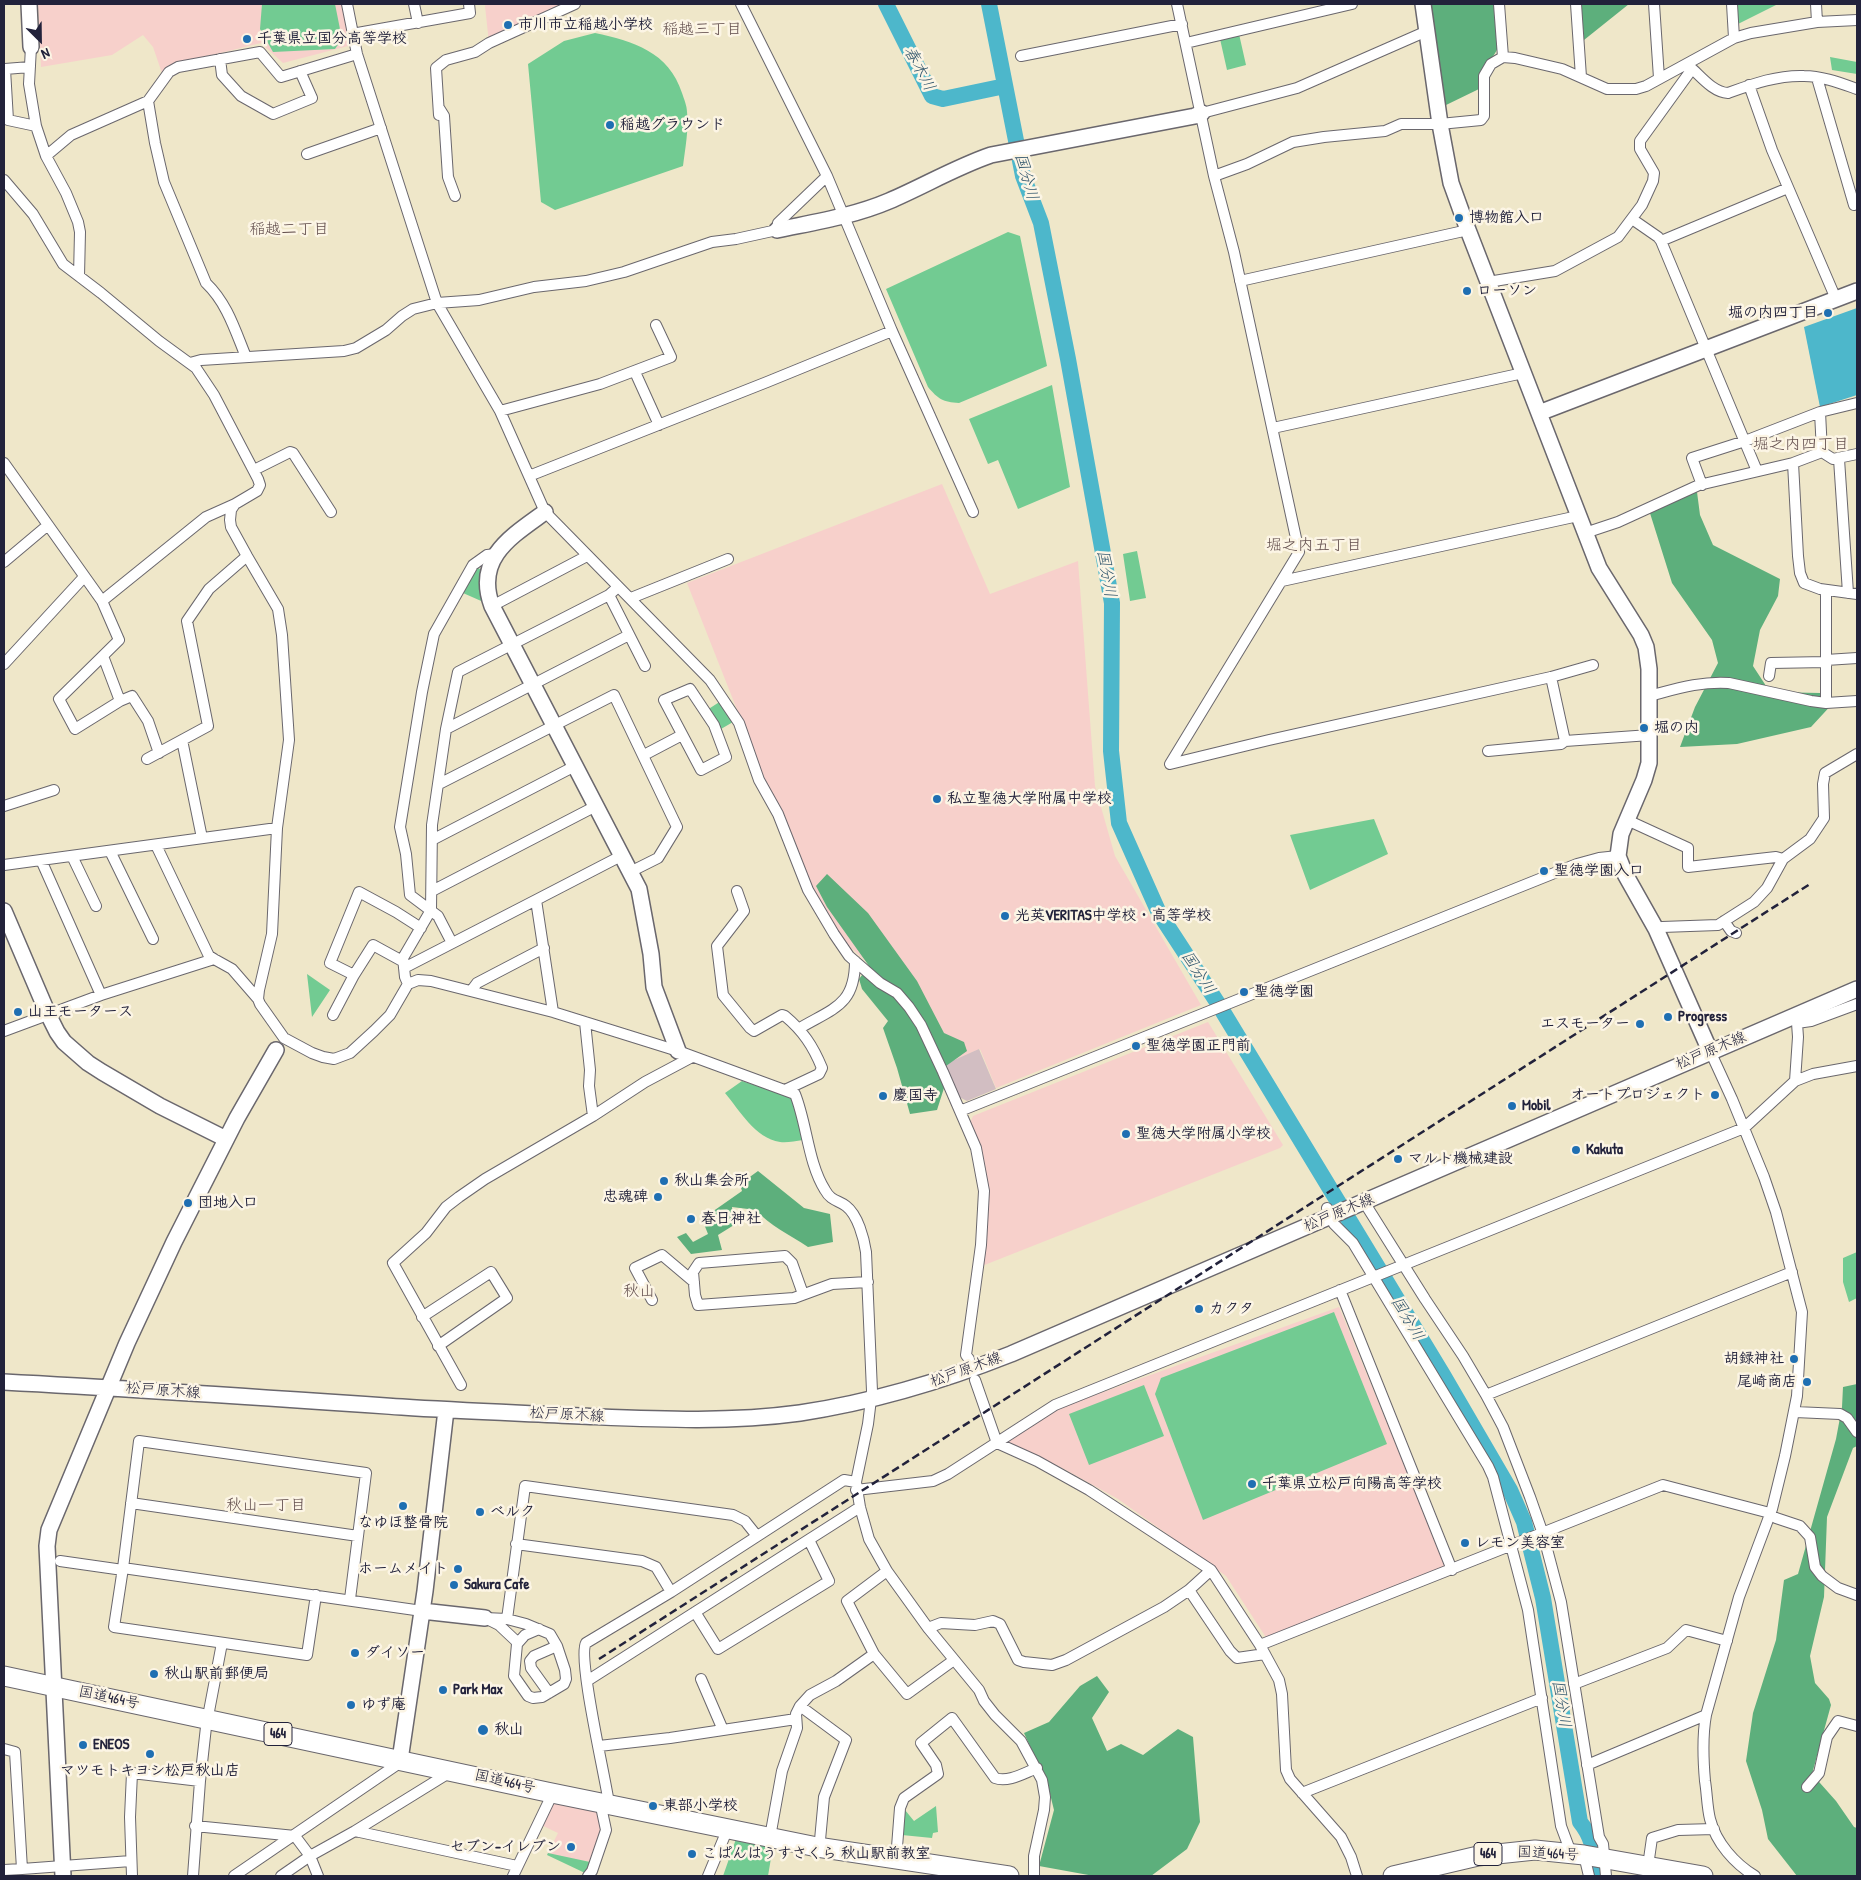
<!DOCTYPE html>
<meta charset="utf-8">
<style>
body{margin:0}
#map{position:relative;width:1861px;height:1880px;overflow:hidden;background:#efe7c9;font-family:"Patrick Hand",sans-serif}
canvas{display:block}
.frame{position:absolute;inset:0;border:5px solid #22223b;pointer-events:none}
.north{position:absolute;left:15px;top:15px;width:50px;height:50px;-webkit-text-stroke:4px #fcf5e5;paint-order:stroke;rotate:157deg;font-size:14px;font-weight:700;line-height:20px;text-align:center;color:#22223b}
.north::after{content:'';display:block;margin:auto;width:18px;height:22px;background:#22223b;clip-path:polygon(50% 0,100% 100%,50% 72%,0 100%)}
</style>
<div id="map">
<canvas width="1861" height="1880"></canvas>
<div class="frame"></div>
<div class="north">N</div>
</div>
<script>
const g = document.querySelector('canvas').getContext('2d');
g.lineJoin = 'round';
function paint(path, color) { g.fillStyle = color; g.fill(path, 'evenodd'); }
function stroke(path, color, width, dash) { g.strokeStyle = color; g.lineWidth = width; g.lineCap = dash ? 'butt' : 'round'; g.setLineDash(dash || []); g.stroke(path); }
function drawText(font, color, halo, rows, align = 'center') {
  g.font = font + ' "Patrick Hand","Klee One",sans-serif'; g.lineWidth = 5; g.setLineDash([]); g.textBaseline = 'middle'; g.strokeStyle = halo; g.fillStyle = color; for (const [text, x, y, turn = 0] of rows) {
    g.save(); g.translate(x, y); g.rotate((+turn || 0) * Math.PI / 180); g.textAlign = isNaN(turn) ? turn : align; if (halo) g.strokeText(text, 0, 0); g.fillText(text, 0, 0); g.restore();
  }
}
paint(new Path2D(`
 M38 4H344L347 20 348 46 283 63 261 43 192 60 163 76 153 47 143 35 112 55 41 67Z
 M486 4H575L489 43 485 6Z
 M942 484 990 594 1078 561 1095 786 1115 856 1201 1005 996 1088 980 1049 944 1064 874 969 850 947 840 935 808 879 782 812 764 778 687 583Z
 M1208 1022 1283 1145 1280 1148 982 1266 987 1176 981 1149 970 1123 973 1116Z
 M1339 1307 1446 1566 1267 1639 1226 1576 1118 1499 1064 1469 1007 1442 1059 1408Z
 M553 1803 570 1807 571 1803 596 1808 600 1819V1831L590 1862 547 1855 558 1833 539 1824 548 1806Z`), '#f7d0cb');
paint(new Path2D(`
 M979 1049 996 1089 967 1101 959 1097 945 1064Z`), '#d2bec2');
paint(new Path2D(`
 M262 4H335L342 39 335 49 273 52 260 29Z
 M1735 4H1778L1736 25Z
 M595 33C633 41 669 52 682 93 684 99 687 106 687 112 689 129 685 149 683 166L555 210 541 202 528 64 564 41Z
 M1239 34 1246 65 1227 70 1220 39Z
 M1830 57 1857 62V74L1832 70Z
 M1008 232 1020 236 1047 366 959 403C943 402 938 399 928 387L886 289Z
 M1052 385 1070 487 1018 509 998 460 988 464 969 419Z
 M1137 551 1146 598 1130 601 1123 554Z
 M474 567 484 570 488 604 463 593Z
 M721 701 733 722 721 729 707 710Z
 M1374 819 1388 854 1310 890 1290 835Z
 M307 974 330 990 312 1017Z
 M742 1081 791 1097 798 1114 803 1140C795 1141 787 1143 780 1142 755 1138 740 1111 725 1093Z
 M1857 1252V1298L1849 1302 1843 1282V1258Z
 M1334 1312 1387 1444 1203 1520 1155 1394 1161 1378Z
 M1144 1385 1164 1436 1089 1465 1069 1414Z
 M936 1806 938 1832 933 1833 932 1838 902 1835 905 1810 914 1821Z
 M736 1839 773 1846 768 1876H723Z
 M548 1853 590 1862 585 1873 547 1855Z`), '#72cb92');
paint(new Path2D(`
 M1430 4H1495C1496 12 1500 41 1498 47 1492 64 1476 66 1479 89L1444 106Z
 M1581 4H1629L1584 40Z
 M1697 492 1700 515 1713 545 1780 579 1778 596 1760 630 1753 666 1770 692 1820 693 1835 701 1811 727 1737 744 1680 747 1695 707 1718 663 1712 640 1672 583 1649 510 1659 502Z
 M827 874 868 913 917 981 944 1033 964 1042 967 1051 946 1066 940 1072 944 1088 937 1110 910 1114 897 1068 883 1028 888 1021 862 989 859 979 869 966 827 907 816 886Z
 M758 1171 804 1208 830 1214 833 1242 808 1247C790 1235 769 1225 756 1210L732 1207 734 1225 718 1235 722 1250 691 1254 677 1237 686 1233 693 1242 708 1234 702 1219 742 1191 740 1184Z
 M1857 1384V1446L1853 1448 1827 1517 1824 1597 1810 1656 1815 1683 1829 1699 1831 1705 1812 1774 1836 1801 1854 1827 1857 1828V1876H1797L1768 1839 1762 1810 1746 1761 1753 1713 1776 1640 1784 1580 1798 1574 1836 1439 1842 1407 1843 1387Z
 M1097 1676 1109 1692 1092 1718 1107 1751 1121 1744 1143 1755 1178 1729 1193 1737 1200 1822 1187 1849 1151 1876H1094L1039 1866 1054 1810 1048 1786 1024 1733 1049 1722 1080 1686Z`), '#5daf7c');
paint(new Path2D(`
 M1857 308V395L1820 407 1804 327Z`), '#4db7cb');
stroke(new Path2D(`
 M886 4 932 96 943 99 1005 86
 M989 4 1023 176 1041 223 1068 359 1112 603 1111 751 1119 823 1159 913 1217 1002 1443 1375 1510 1490 1524 1522 1543 1598 1580 1822C1594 1839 1594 1855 1598 1876`), '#4db7cb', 16);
const street = new Path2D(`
 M347 4 357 54 437 303 500 411 545 512 710 680 739 723 759 780 778 814 808 890 834 934 849 956 880 983 897 993 909 1007 921 1025 943 1072 976 1148 984 1191 981 1245 966 1355 969 1359
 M414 4 418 23
 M741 4 827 176 892 331 973 512
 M1499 4 1503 57
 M1576 4 1581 77
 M1654 4 1659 78
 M1732 4 1734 38
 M1816 4 1817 22
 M352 34 470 13 469 4
 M1186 43 1352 4
 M31 47 29 84 36 126 46 156 66 193 78 222 80 232 79 276
 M1021 56 1182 24
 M220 59 222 75 241 96 273 114 312 98 300 71
 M1689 66C1700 75 1712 92 1728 93 1753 84 1777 75 1804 76 1822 76 1840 83 1857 89
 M30 67 5 69 8 120 36 126
 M1817 78 1854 205 1857 203
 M1749 85 1772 150 1836 299
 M148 101 155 143 164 182 206 283C227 303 235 330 246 357
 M439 108 444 116 448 177 455 196
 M1202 113 1297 88 1427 31
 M439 115 436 68 446 60 475 52 489 43 575 4
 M307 154 381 128
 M46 156 71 135 148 101 169 72 178 67 260 52 281 77 357 54
 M1214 176 1247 164 1293 142 1324 137 1385 131 1401 124H1440L1481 120 1484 116V76L1491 64 1503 57 1515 58 1562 69 1607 89H1636L1646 86 1734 38 1751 33 1817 22 1857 20
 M4 180 33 214 63 264 101 293 159 341 196 368 214 395 258 479 260 485 257 491 235 504 231 510 230 520 231 527 247 556 278 609 282 635 289 740 277 828 272 934 259 990 258 999 260 1004 284 1038 312 1053 323 1057 334 1059 350 1053 374 1031 390 1015 408 984 418 980 431 981 553 1012 678 1051 795 1094C807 1124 808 1163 825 1190 831 1201 838 1200 846 1206 858 1215 864 1239 866 1252L872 1391 868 1424 856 1482 860 1507 869 1539 887 1571 928 1628 979 1690 984 1701 995 1715 1021 1741 1042 1780 1045 1797 1044 1810 1034 1856V1876
 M1632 219 1658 237 1661 241 1757 471
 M1661 241 1788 188
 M1240 281 1468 230
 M1488 282 1555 271 1618 237 1642 205 1653 181 1654 173 1640 149V141L1692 69
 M190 363 201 360 344 351 356 348 386 330 402 316 413 309 437 303 479 300 534 287 586 281 624 272 712 242 736 239 777 230 778 223 827 176
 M635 372 659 425
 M500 411 600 384 671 357 656 325
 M1273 428 1523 373
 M1822 452 1820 412 1857 403
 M1822 452 1833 459 1857 454
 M1839 459 1848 593
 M4 463 102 601 206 517 235 504
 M1793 463 1798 556 1800 573 1804 583 1820 589 1857 594
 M254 470 290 452 293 453 331 512
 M529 476 767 382 892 331
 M1702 485 1692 458 1745 441 1820 412
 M1585 533 1618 522 1699 485 1793 463 1822 452
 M4 562 48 525
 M1282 581 1578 516
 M1826 590V703
 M609 595 645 666
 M631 598 728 559
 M102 601 119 640 59 699 75 729 120 701 132 696 148 721 159 753
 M492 606 587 556
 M103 656 120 701
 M1826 660 1857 658
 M4 664 84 577
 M1769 676 1771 663 1826 662
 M1551 677 1565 741
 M690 689 714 725 726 757 701 770 664 700Z
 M1649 696C1676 689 1701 681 1729 683L1811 701 1826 703 1857 701
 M446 729 629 635
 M182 740 202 838
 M1488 751 1561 744 1565 741 1650 735
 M644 755 682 735
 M147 759 208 726 187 621 209 589 247 556
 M1170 764 1299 552 1234 252 1214 176 1177 4
 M1170 764 1269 740 1551 677 1593 665
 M439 784 614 695 677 827 658 858 630 872
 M4 806 54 790
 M1627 820 1688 848V867L1776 857 1783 859
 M432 840 575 766
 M156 845 209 956 214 959
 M110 851 153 939
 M72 856 96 906
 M41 860 101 995
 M4 865 277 828
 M432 891 596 806
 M737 891 744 911 717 946 723 995 750 1028 754 1031 782 1015 785 1016C803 1031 813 1046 822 1068L819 1074 785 1090
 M536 900 621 856
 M1724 921 1731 931 1736 933
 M1656 929 1662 927 1718 925 1754 902 1767 888 1783 859 1810 839 1824 818 1823 784 1825 773 1857 754
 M452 943 438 916 410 895 406 854 400 827 422 692 434 634 473 565 487 555 496 554
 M404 968 536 900 553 1012
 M354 975 330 963 359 892 396 912 421 928
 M408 984 405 977 403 958 431 910 432 825 446 729 458 672 609 595 618 587
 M471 991 477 983 544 948
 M333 1015 354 975 373 945 404 962
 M1794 1016 1797 1023 1811 1021 1857 1004
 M585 1022 590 1070 589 1086 593 1116
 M800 1028C834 1008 855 1005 855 961
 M4 1031 101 995 214 959 232 969 258 999
 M1710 1051 1732 1099 1764 1177 1776 1212 1802 1312 1797 1396 1785 1456 1772 1509 1739 1597 1706 1715C1702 1737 1703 1758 1705 1781 1707 1793 1707 1807 1710 1819 1716 1843 1735 1864 1755 1876
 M1795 1081 1798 1037 1797 1023
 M960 1111 1577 864 1599 858 1618 856
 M1364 1202 1425 1299 1463 1356 1486 1395 1503 1427 1530 1497 1543 1534 1561 1602 1599 1837 1603 1844 1606 1876
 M1327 1208 1334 1224 1353 1243 1488 1466 1493 1477 1528 1610 1561 1826 1571 1853
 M1340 1290 1452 1570
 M803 1294 792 1263 785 1256 699 1263 693 1272 695 1295 698 1305 794 1298 832 1284 868 1282
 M652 1300 635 1268 662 1255 694 1282
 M422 1317 491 1272 507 1298 438 1346
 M975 1380 997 1443 1037 1461 1089 1490 1211 1570 1260 1645
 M461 1385 393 1263 426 1233 446 1207 459 1197 485 1179 593 1116 645 1082 692 1057
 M1486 1395 1792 1272
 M1795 1412 1840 1414 1847 1418 1857 1432
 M856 1490 933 1481 948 1474 1055 1405 1744 1128 1795 1081 1813 1074 1857 1066
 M131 1503 358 1536
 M516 1544 642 1561 656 1567 671 1592
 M60 1561 123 1570
 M123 1568 139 1441 366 1473 350 1599
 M1189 1590 1230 1651 1237 1658 1265 1654
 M316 1595 307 1655 114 1627 123 1568 422 1611
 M695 1612 718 1649 829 1581 809 1540
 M485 1618 507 1619 526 1624 550 1634 557 1646 565 1670 566 1679 564 1684 542 1697 533 1698 528 1696 514 1676 517 1644 516 1641 499 1625Z
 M507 1619 525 1486 733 1515 745 1521 757 1536
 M928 1628 941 1623 975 1625 993 1621 1000 1624 1018 1660 1024 1662 1052 1665 1066 1660 1164 1607 1189 1590 1211 1570
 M517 1644 525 1635 539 1629
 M874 1654 907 1694 954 1660
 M701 1679 723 1730
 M587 1681 860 1507
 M1574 1684 1667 1648 1686 1630 1727 1641
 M549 1693 531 1668 530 1661 534 1656 557 1646
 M800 1706 846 1740 824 1797 820 1840 817 1847
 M599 1746 670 1738 796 1719
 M4 1749 15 1752 22 1869 4 1870
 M1587 1765 1706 1715
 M200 1781 206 1727 222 1643
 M1807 1787 1819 1773 1827 1737 1838 1721 1857 1726
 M1302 1793 1542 1698
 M609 1804C606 1780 577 1657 586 1643L671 1592 844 1480 856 1482
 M195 1826 295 1836 310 1856 355 1831 517 1866
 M355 1831 444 1776
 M770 1837 782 1771 797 1728 796 1714 800 1706 810 1695 836 1681 874 1654 847 1601 887 1571
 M1584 1855 1589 1876
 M896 1860 900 1808 904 1798 938 1774 936 1765 921 1743 952 1718 995 1778C1008 1783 1024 1773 1037 1768
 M1648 1866 1652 1838 1678 1830 1714 1829
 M22 1869 131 1861
 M132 1876 130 1817 132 1773 200 1781 193 1876
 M234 1876 395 1766
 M281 1876 310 1856 318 1876
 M513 1876 549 1801 547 1792
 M588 1876 592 1871 606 1830 600 1802
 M708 1876 728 1828
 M1357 1876 1351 1857 1341 1837 1290 1779 1286 1770 1282 1694 1279 1680 1260 1645 1663 1485 1766 1512 1776 1518 1800 1526 1810 1537 1815 1567 1822 1576 1838 1588 1857 1595`);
const secondary = new Path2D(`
 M29 4 31 47
 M1423 4 1440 124 1451 183 1468 230 1599 568 1641 635 1646 647 1649 669V763L1644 780 1621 834 1618 856 1625 874 1656 929 1710 1051
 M777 230C815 222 854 216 889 201 924 186 956 167 991 155L1195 116 1202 113
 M1539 413 1857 291
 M545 512C512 536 474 558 492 606L639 889 651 954 654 987 678 1051
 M4 911 48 1014 57 1032 64 1042 88 1063 102 1072 160 1106 226 1139
 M4 1382C137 1389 269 1398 402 1407 461 1411 521 1413 580 1416 654 1419 727 1423 800 1413 873 1402 943 1381 1011 1354L1857 989
 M422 1611 485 1618
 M400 1760 425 1591 446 1410
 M63 1876 47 1546 49 1530 127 1343 174 1242 237 1118 276 1050`);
const highway = new Path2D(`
 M4 1676 547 1792 817 1847 1009 1876
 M1393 1876 1478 1856 1535 1850 1584 1855 1703 1876`);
stroke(street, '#6a676d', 12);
stroke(secondary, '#6a676d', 18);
stroke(highway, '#6a676d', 21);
stroke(street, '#fff', 10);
stroke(secondary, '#fff', 15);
stroke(highway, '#fff', 19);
stroke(new Path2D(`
 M599 1659 1810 884`), '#22223b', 2.5, [8, 4]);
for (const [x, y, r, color] of [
 [508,25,5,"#1f6fb2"],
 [247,39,5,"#1f6fb2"],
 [610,125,5,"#1f6fb2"],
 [1459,218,5,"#1f6fb2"],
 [1467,291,5,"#1f6fb2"],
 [1828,313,5,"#1f6fb2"],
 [1644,728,5,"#1f6fb2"],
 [937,799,5,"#1f6fb2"],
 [1544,871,5,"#1f6fb2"],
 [1005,916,5,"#1f6fb2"],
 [1244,992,5,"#1f6fb2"],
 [18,1012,5,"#1f6fb2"],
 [1668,1017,5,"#1f6fb2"],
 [1640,1024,5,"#1f6fb2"],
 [1136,1046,5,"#1f6fb2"],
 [1715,1095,5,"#1f6fb2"],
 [883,1096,5,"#1f6fb2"],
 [1512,1106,5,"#1f6fb2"],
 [1126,1134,5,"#1f6fb2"],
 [1576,1150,5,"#1f6fb2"],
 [1398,1159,5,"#1f6fb2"],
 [664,1181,5,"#1f6fb2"],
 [658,1197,5,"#1f6fb2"],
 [188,1203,5,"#1f6fb2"],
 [691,1219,5,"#1f6fb2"],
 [1199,1309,5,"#1f6fb2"],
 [1794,1359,5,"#1f6fb2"],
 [1807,1382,5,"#1f6fb2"],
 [1252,1484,5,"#1f6fb2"],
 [403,1506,5,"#1f6fb2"],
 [480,1512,5,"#1f6fb2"],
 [1465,1543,5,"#1f6fb2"],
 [458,1569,5,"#1f6fb2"],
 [454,1585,5,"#1f6fb2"],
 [355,1653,5,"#1f6fb2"],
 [154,1674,5,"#1f6fb2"],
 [443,1690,5,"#1f6fb2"],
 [351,1705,5,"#1f6fb2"],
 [483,1730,6,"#1f6fb2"],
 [83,1745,5,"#1f6fb2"],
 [150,1754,5,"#1f6fb2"],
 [653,1806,5,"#1f6fb2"],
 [571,1847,5,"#1f6fb2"],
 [692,1854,5,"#1f6fb2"]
]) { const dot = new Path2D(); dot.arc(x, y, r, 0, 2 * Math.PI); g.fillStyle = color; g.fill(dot); stroke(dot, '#fcf5e5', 2); }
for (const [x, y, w] of [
 [278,1734,28],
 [1488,1854,28]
]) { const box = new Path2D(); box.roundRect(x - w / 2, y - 11.5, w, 23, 4); g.fillStyle = '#fcf5e5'; g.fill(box); stroke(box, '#22223b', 1); }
drawText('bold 14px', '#22223b', null, [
 ["464",278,1734],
 ["464",1488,1854]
]);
drawText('bold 15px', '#22223b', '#fcf5e5', [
 ["市川市立稲越小学校",518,25],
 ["千葉県立国分高等学校",257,39],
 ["稲越グラウンド",620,125],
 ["博物館入口",1469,218],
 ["ローソン",1477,291],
 ["堀の内四丁目",1818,313,"right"],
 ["堀の内",1654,728],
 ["私立聖徳大学附属中学校",947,799],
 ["聖徳学園入口",1554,871],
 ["光英VERITAS中学校・高等学校",1015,916],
 ["聖徳学園",1254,992],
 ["山王モータース",28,1012],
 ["Progress",1678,1017],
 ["エスモーター",1630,1024,"right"],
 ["聖徳学園正門前",1146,1046],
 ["オートプロジェクト",1705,1095,"right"],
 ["慶国寺",893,1096],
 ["Mobil",1522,1106],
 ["聖徳大学附属小学校",1136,1134],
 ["Kakuta",1586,1150],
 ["マルト機械建設",1408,1159],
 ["秋山集会所",674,1181],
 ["忠魂碑",648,1197,"right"],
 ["団地入口",198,1203],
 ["春日神社",701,1219],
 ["カクタ",1209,1309],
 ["胡録神社",1784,1359,"right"],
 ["尾崎商店",1797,1382,"right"],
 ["千葉県立松戸向陽高等学校",1262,1484],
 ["ベルク",490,1512],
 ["なゆほ整骨院",403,1523,"center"],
 ["レモン美容室",1475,1543],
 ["ホームメイト",448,1569,"right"],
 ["Sakura Cafe",464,1585],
 ["ダイソー",365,1653],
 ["秋山駅前郵便局",164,1674],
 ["Park Max",453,1690],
 ["ゆず庵",361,1705],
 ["秋山",494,1730],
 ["ENEOS",93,1745],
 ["マツモトキヨシ松戸秋山店",150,1771,"center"],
 ["東部小学校",663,1806],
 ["セブン-イレブン",561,1847,"right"],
 ["こぱんはうすさくら 秋山駅前教室",702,1854]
], 'left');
drawText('15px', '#22223b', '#fcf5e5', [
 ["松戸原木線",1711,1051,-23],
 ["松戸原木線",1339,1213,-23],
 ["松戸原木線",966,1370,-20],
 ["松戸原木線",163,1391,4],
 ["松戸原木線",567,1415,3],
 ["国道464号",109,1698,12],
 ["国道464号",505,1782,13],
 ["国道464号",1548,1854,3]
]);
drawText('16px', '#624e4d', '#fcf5e5', [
 ["稲越三丁目",702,30],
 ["稲越二丁目",289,230],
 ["堀之内四丁目",1801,445],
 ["堀之内五丁目",1314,546],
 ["秋山",639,1292],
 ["秋山一丁目",266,1506]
]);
drawText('italic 16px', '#31566d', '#fcf5e5', [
 ["春木川",919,69,62],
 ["国分川",1026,177,74],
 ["国分川",1106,574,80],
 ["国分川",1198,973,57],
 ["国分川",1407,1319,59],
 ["国分川",1561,1704,81]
]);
</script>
